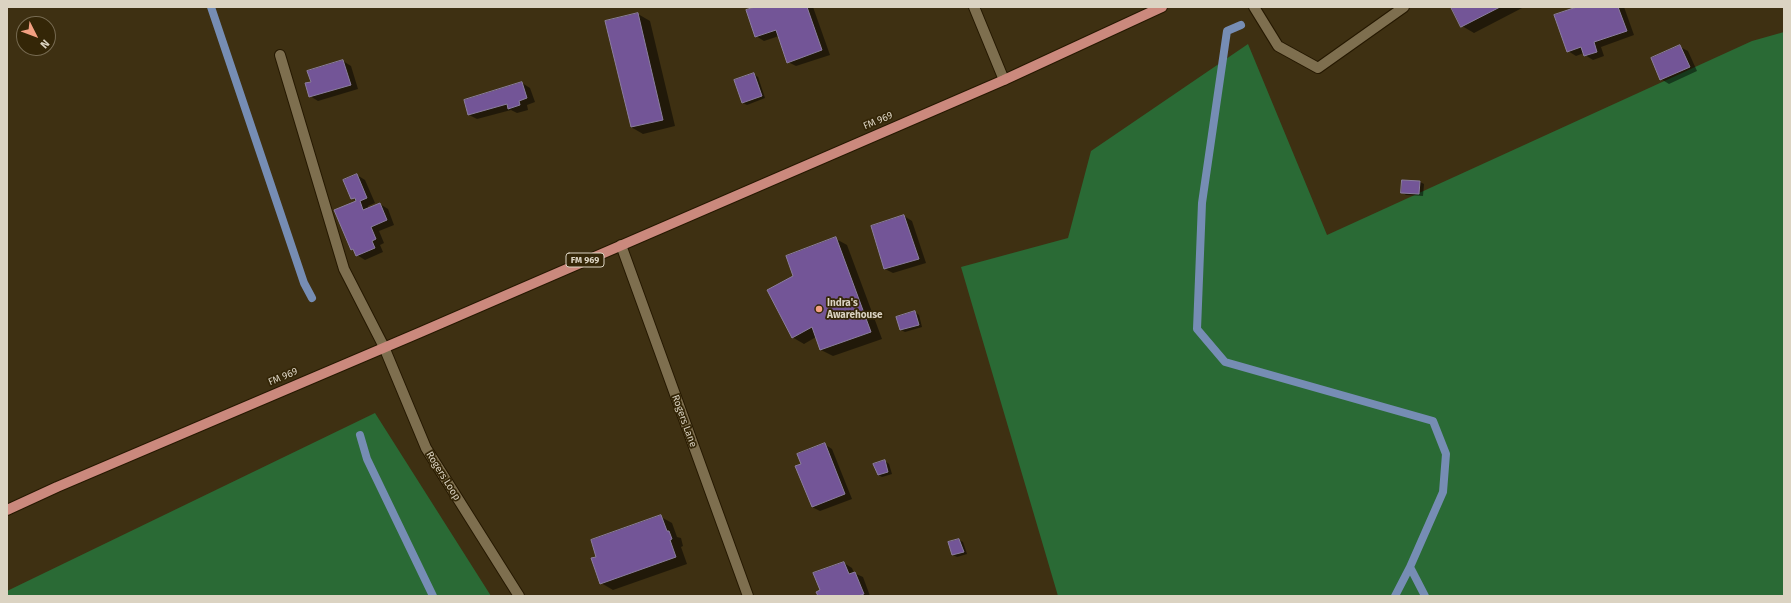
<!DOCTYPE html>
<style>
body{margin:0}
#map{position:relative;width:1791px;height:603px;overflow:hidden;background:#3e3012;font-family:"Fira Sans",sans-serif}
canvas{display:block}
.frame{position:absolute;inset:0;border:8px solid #dbd3c2;pointer-events:none}
.north{position:absolute;left:16px;top:16px;width:40px;height:40px;box-sizing:border-box;background:#342607;border:1px solid #776b52;border-radius:50%;rotate:132deg;font-size:11px;font-weight:700;line-height:16px;text-align:center;color:#dbd3c2}
.north::after{content:'';display:block;margin:auto;width:14px;height:18px;background:#f3a082;clip-path:polygon(50% 0,100% 100%,50% 72%,0 100%)}
</style>
<div id="map">
<canvas width="1791" height="603"></canvas>
<div class="frame"></div>
<div class="north">N</div>
</div>
<script>
const g = document.querySelector('canvas').getContext('2d');
g.lineJoin = 'round';
function paint(path, color) { g.fillStyle = color; g.fill(path, 'evenodd'); }
function stroke(path, color, width, dash) { g.strokeStyle = color; g.lineWidth = width; g.lineCap = dash ? 'butt' : 'round'; g.setLineDash(dash || []); g.stroke(path); }
function drawText(font, color, halo, rows, align = 'center') {
  g.font = font + ' "Fira Sans",sans-serif'; g.lineWidth = 3.5; g.setLineDash([]); g.textBaseline = 'middle'; g.strokeStyle = halo; g.fillStyle = color; for (const [text, x, y, turn = 0] of rows) {
    g.save(); g.translate(x, y); g.rotate((+turn || 0) * Math.PI / 180); g.textAlign = isNaN(turn) ? turn : align; if (halo) g.strokeText(text, 0, 0); g.fillText(text, 0, 0); g.restore();
  }
}
paint(new Path2D(`
 M1784 32V596H1058L961 267 1068 238 1091 151 1248 44 1327 235 1752 41Z
 M375 413 491 596H7V591Z`), '#2a6a35');
paint(new Path2D(`
 M758 7H813L830 55 796 66 788 62 779 36 764 41 756 36Z
 M1453 7H1524L1474 33 1462 26Z
 M1580 7H1624L1634 35 1601 47 1604 56 1593 60 1585 55 1584 53 1576 56 1568 51Z
 M638 14 650 21 675 126 643 134 631 127Z
 M1680 47 1688 51 1697 71 1669 84 1661 79Z
 M343 61 351 66 358 89 318 101 310 96 312 82 308 71Z
 M754 74 758 77 765 98 747 105 743 103Z
 M522 83 530 88 535 102 527 105 528 110 517 113 511 110 477 119 469 115Z
 M357 175 365 180 375 203 368 206 369 209 380 204 388 209 394 225 379 231 384 243 380 245 383 252 365 260 357 255 355 251 352 249 357 201 352 198Z
 M1420 182 1424 184 1423 196 1406 195 1402 192Z
 M904 216 912 221 926 263 893 273 885 269 872 226Z
 M836 239 847 245 882 339 833 356 821 350 816 337 804 344 792 337 794 276Z
 M915 312 919 315 922 327 905 332 901 330Z
 M824 444 832 449 852 499 820 511 812 507 802 464Z
 M885 461 889 464 892 474 882 477 878 475Z
 M661 517 672 523 677 537 681 538 683 546 681 547 687 564 613 590 601 583Z
 M959 540 963 542 967 554 957 557 953 555 950 543Z
 M844 563 852 568 854 573 863 577 870 596H819L821 591Z`), '#0007');
stroke(new Path2D(`
 M211 7 304 283 312 298
 M1241 25 1227 31 1202 203 1197 329 1225 362 1433 421 1446 454 1443 492 1410 567 1425 596
 M360 435 367 459 433 596
 M1395 596 1410 567`), '#768db4', 8);
const building = new Path2D(`
 M755 7H807L822 50 787 63 776 30 755 37 746 10Z
 M1451 7H1500L1461 27Z
 M1577 7H1618L1627 31 1594 42 1597 52 1584 56 1581 47 1567 52 1554 15Z
 M638 13 663 120 631 127 605 21Z
 M1680 45 1690 67 1660 80 1651 58Z
 M343 60 351 85 309 97 305 83 311 82 307 71Z
 M754 73 762 96 742 103 734 80Z
 M522 82 527 98 519 101 520 105 508 109 507 104 468 115 464 100Z
 M357 174 367 198 360 201 363 210 380 203 387 220 371 227 376 239 372 241 375 248 356 256 353 249 351 250 334 210 356 201 355 198 351 199 343 180Z
 M1402 180 1420 181 1419 194 1401 193Z
 M904 215 919 259 884 269 871 226Z
 M836 237 871 332 820 350 812 327 792 338 767 290 793 276 786 256Z
 M915 311 919 325 900 330 896 317Z
 M825 443 845 494 812 507 795 466 801 464 797 454Z
 M885 460 888 472 878 475 873 464Z
 M661 515 667 531H669L672 539 670 540 676 557 600 584 591 558 596 557 591 540Z
 M959 539 964 552 952 555 948 542Z
 M844 562 849 574 855 572 864 594 858 596H818L816 592 820 590 813 573Z`);
paint(building, '#735597');
stroke(building, '#8b7e9e', 1);
const service = new Path2D(`
 M974 7 1004 80
 M1254 7 1278 46 1318 68 1404 7
 M280 55 344 269 384 347`);
const minor = new Path2D(`
 M621 245 748 596
 M384 347 426 448 519 596`);
const primary = new Path2D(`
 M7 510 57 487 421 332 1004 80 1162 7`);
stroke(service, '#251800', 12);
stroke(minor, '#251800', 12);
stroke(primary, '#251800', 12);
stroke(service, '#7e6f4f', 10);
stroke(minor, '#7e6f4f', 10);
stroke(primary, '#cb897d', 10);
for (const [x, y, r, color] of [
 [819,309,4,"#f3a082"]
]) { const dot = new Path2D(); dot.arc(x, y, r, 0, 2 * Math.PI); g.fillStyle = color; g.fill(dot); stroke(dot, '#342607', 1.5); }
for (const [x, y, w] of [
 [585,260,38]
]) { const box = new Path2D(); box.roundRect(x - w / 2, y - 7, w, 14, 3); g.fillStyle = '#342607'; g.fill(box); stroke(box, '#dbd3c2', 1); }
drawText('bold 9px', '#dbd3c2', null, [
 ["FM 969",585,260]
]);
drawText('10px', '#dbd3c2', '#342607', [
 ["FM 969",878,121,-23],
 ["FM 969",283,377,-23],
 ["Rogers Lane",684,421,70],
 ["Rogers Loop",443,476,58]
]);
drawText('bold 10px', '#dbd3c2', '#342607', [
 ["Indra's",827,303],
 ["Awarehouse",827,315]
], 'left');
</script>
